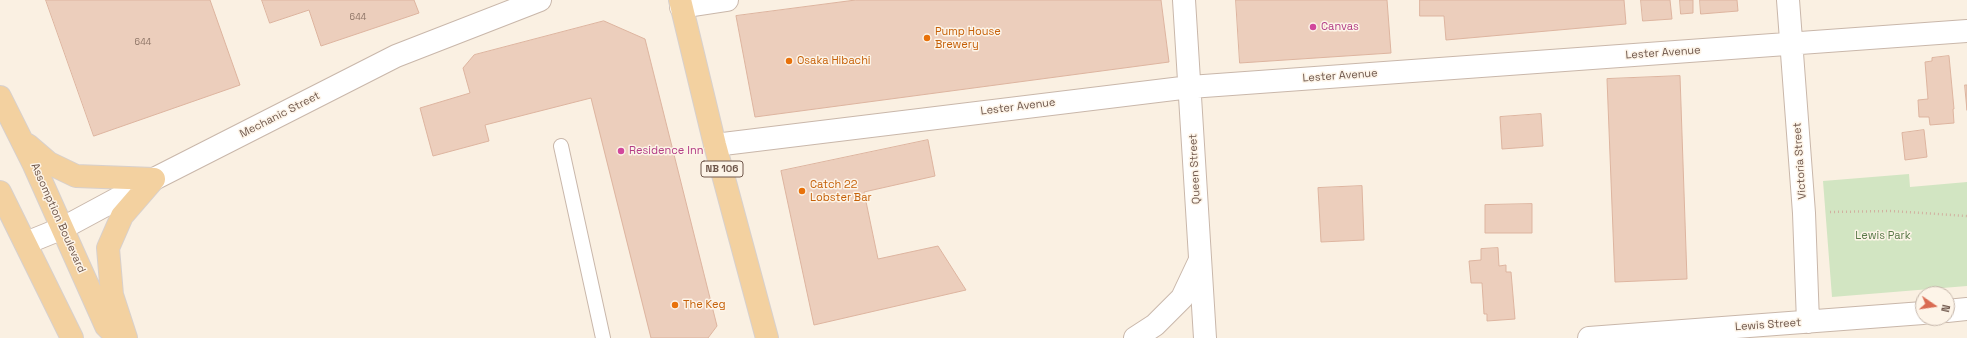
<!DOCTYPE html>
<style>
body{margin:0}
#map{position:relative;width:1967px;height:338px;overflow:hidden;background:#faf0e2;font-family:"Space Grotesk",sans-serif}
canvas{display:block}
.north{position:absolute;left:1915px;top:286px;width:40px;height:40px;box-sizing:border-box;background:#fdf4e8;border:1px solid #c4b5a9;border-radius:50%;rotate:103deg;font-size:11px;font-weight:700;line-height:16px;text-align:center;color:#6f574b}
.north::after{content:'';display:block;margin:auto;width:14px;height:18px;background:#d96b52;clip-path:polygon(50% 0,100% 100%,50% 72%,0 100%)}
</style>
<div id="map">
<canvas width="1967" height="338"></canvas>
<div class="north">N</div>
</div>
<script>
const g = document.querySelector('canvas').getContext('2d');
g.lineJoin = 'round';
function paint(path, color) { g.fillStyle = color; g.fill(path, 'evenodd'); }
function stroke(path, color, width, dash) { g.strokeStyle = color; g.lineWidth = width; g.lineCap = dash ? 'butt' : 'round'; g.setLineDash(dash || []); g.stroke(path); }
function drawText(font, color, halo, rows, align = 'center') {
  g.font = font + ' "Space Grotesk",sans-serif'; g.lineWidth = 3; g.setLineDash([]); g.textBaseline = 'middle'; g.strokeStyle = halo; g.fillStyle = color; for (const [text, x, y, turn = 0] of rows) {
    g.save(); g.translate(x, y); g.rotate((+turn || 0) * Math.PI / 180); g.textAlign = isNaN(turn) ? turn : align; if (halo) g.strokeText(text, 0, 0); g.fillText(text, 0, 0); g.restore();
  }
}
paint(new Path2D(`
 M1909 174 1910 187 1967 182V286L1832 297 1823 181Z`), '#d2e5c2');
const building = new Path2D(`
 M46 0H210L240 85 94 136Z
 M262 0H414L419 13 321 46 309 10 270 23Z
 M856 0H1161L1169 62 755 117 736 16Z
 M1236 0H1387L1391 53 1240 63Z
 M1420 0H1624L1626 24 1446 40 1444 16H1420Z
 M1641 0H1670L1672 19 1643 21Z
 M1680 0H1693V13L1681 14Z
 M1700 0H1737L1738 11 1701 14Z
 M604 21 645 39 717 326 708 338H651L591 98 485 125 489 141 433 156 420 108 470 93 463 68 474 55Z
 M1949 56 1954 109H1953L1954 123 1930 125 1929 117H1919L1918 100 1928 99 1925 62 1932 61V58Z
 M1680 76 1687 279 1615 282 1607 79Z
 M1965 85H1967V110Z
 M1541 114 1543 146 1502 149 1500 117Z
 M1924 130 1927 157 1905 160 1902 133Z
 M928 140 935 176 864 192 878 259 938 246 966 290 814 325 781 171Z
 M1362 186 1364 240 1321 242 1318 188Z
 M1532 204V233H1485V205Z
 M1498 248 1499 266 1506 265V272H1511L1515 319 1487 321V314H1484L1482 283H1471L1469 261 1481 260V249Z`);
paint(building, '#eccebc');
stroke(building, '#ddb49f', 1);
const lane = new Path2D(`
 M561 146 603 338`);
const street = new Path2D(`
 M1184 0 1205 338
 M1788 0 1804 213 1808 322
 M681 7 727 0
 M715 145 1190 87 1967 31
 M26 243 63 228 154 179 396 56 540 0
 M1947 311 1967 309
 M1135 338 1155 325 1182 298 1199 262
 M1589 338 1923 313`);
const primary = new Path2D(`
 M680 0 715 145 767 338
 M0 97 34 165 106 326 118 338
 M28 145 49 163 76 176 154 179
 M0 192 72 338
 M126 338 112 295 108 248 122 216 154 179`);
stroke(lane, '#c9b7aa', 16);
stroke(street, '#c9b7aa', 24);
stroke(primary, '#d7d0cd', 24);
stroke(new Path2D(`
 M1830 212 1892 211 1967 216`), '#d1b1a0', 2.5, [1, 3]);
stroke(lane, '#fff', 14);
stroke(street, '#fff', 22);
stroke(primary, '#f3d1a0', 22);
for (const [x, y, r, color] of [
 [1313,27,4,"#d1479c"],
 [927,38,4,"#e8710a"],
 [789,61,4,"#e8710a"],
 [621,151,4,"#d1479c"],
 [802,191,4,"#e8710a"],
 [675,305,4,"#e8710a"]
]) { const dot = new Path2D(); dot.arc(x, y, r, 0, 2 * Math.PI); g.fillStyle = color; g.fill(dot); stroke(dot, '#fdf4e8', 1.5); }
drawText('9px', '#8e7567', null, [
 ["644",358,18],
 ["644",143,43]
]);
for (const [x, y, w] of [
 [722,169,42]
]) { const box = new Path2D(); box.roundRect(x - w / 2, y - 8, w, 16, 3); g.fillStyle = '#fdf4e8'; g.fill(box); stroke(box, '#6f574b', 1); }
drawText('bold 10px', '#6f574b', null, [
 ["NB 106",722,169]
]);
drawText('11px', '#b23c85', '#fdf4e8', [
 ["Canvas",1321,27],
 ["Residence Inn",629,151]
], 'left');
drawText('11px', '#c56008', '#fdf4e8', [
 ["Pump House",935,32],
 ["Brewery",935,45],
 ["Osaka Hibachi",797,61],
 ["Catch 22",810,185],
 ["Lobster Bar",810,198],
 ["The Keg",683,305]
], 'left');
drawText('11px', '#6f574b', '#fdf4e8', [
 ["Lester Avenue",1663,53,-4],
 ["Lester Avenue",1340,76,-4],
 ["Lester Avenue",1018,107,-7],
 ["Mechanic Street",280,115,-27],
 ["Victoria Street",1800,161,-94],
 ["Queen Street",1195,169,-93],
 ["Assomption Boulevard",58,218,66],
 ["Lewis Street",1768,325,-4]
]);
drawText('11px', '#587947', '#fdf4e8', [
 ["Lewis Park",1883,236]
]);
</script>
